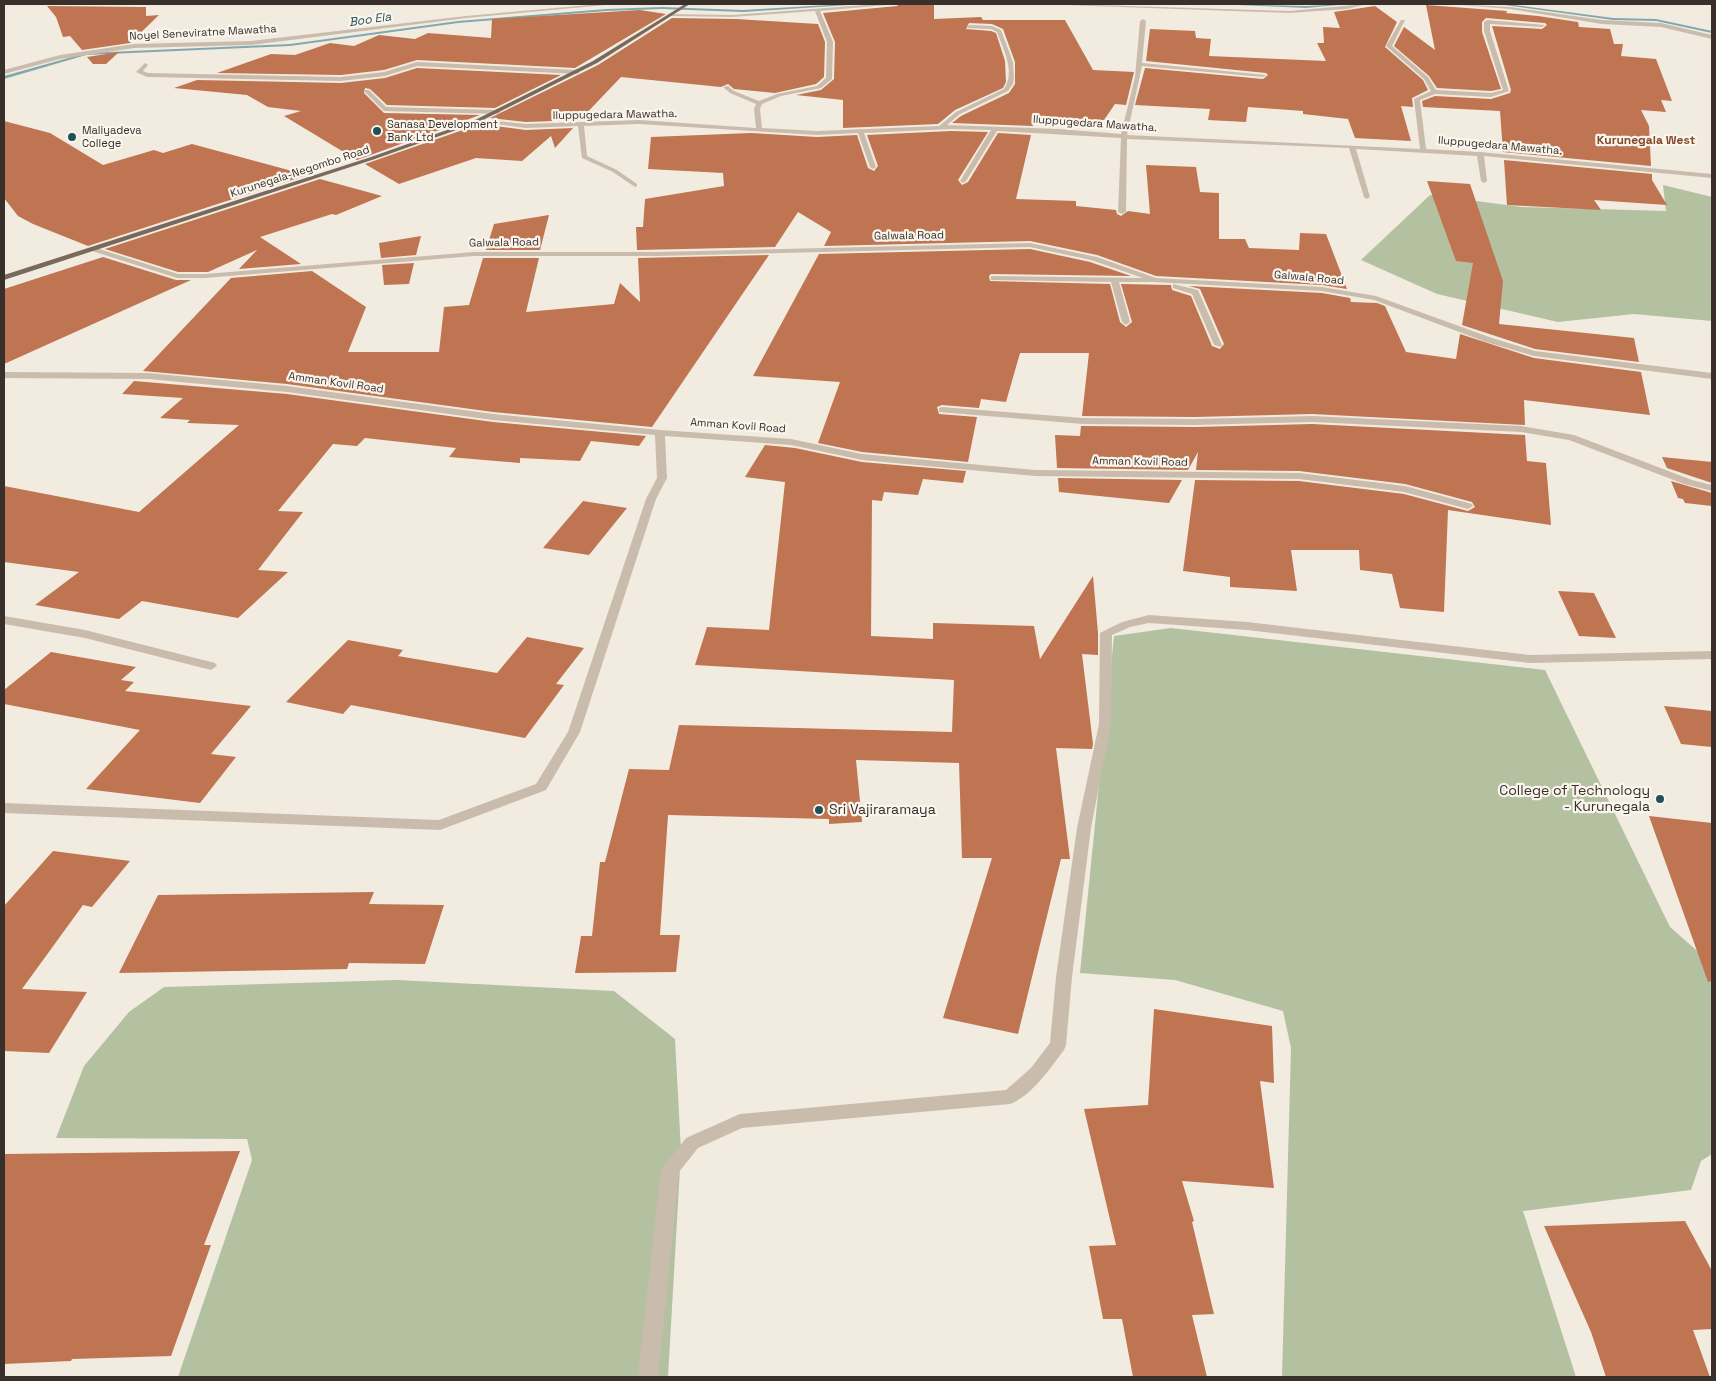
<!DOCTYPE html>
<style>
body{margin:0}
#map{position:relative;width:1716px;height:1381px;overflow:hidden;background:#f2ebe0;font-family:"Space Grotesk",sans-serif}
canvas{display:block}
.frame{position:absolute;inset:0;border:5px solid #39302b;pointer-events:none}
</style>
<div id="map">
<canvas width="1716" height="1381"></canvas>
<div class="frame"></div>
</div>
<script>
const g = document.querySelector('canvas').getContext('2d');
g.lineJoin = 'round';
function paint(path, color) { g.fillStyle = color; g.fill(path, 'evenodd'); }
function stroke(path, color, width, dash) { g.strokeStyle = color; g.lineWidth = width; g.lineCap = dash ? 'butt' : 'round'; g.setLineDash(dash || []); g.stroke(path); }
function drawText(font, color, halo, rows, align = 'center') {
  g.font = font + ' "Space Grotesk",sans-serif'; g.lineWidth = 4.5; g.setLineDash([]); g.textBaseline = 'middle'; g.strokeStyle = halo; g.fillStyle = color; for (const [text, x, y, turn = 0] of rows) {
    g.save(); g.translate(x, y); g.rotate((+turn || 0) * Math.PI / 180); g.textAlign = isNaN(turn) ? turn : align; if (halo) g.strokeText(text, 0, 0); g.fillText(text, 0, 0); g.restore();
  }
}
paint(new Path2D(`
 M1663 185 1712 197V321L1634 314 1558 322 1437 294 1361 260 1430 195 1522 207 1666 211Z
 M1171 628 1545 670 1670 927 1712 964V1154L1701 1161 1691 1190 1523 1211 1576 1377H1282L1291 1048 1283 1011 1175 980 1080 973 1114 636Z
 M397 980 614 991 675 1039 681 1151 668 1377H178L252 1160 247 1139 56 1138 84 1066 129 1012 164 987Z`), '#b3c1a1');
paint(new Path2D(`
 M845 4H865L743 12 662 9 606 11 458 23 290 46 86 55 4 79V76L86 53 290 44 458 21 606 9 662 7 743 10Z
 M1214 4 1306 6 1349 4 1306 8Z
 M1497 4H1507L1613 18 1656 19 1712 31V33L1656 21 1613 20Z`), '#81a8ae');
paint(new Path2D(`
 M899 4H934V19L981 17 983 20H1065L1093 70 1134 72 1126 105 1115 104 1104 120H1096L1091 127 1047 123 1045 124 1033 123V126L952 123 961 116 1009 93 1015 84V62L1003 29 992 24 969 23 966 29 991 31 996 33 1005 61 1006 82 1003 88 955 110 938 124 843 128V100L796 95 821 90 834 79 835 42 823 13 897 6Z
 M1426 5 1507 11 1506 13 1538 16 1578 22 1579 27 1610 29 1614 44H1623L1621 56 1656 59 1672 101 1661 100 1666 112 1641 110 1649 126 1651 166 1503 152 1500 111 1423 107 1422 101 1435 96 1491 99 1510 93 1511 90 1492 26 1542 29 1547 25 1545 23 1486 18 1482 22V32L1501 89 1491 91 1437 88 1429 76 1394 46 1404 27 1435 50Z
 M47 6 146 7V16L159 15 130 43 82 50 70 36 63 37 56 17Z
 M1375 6 1397 22 1385 47 1423 80 1428 90 1412 98 1413 107 1401 106 1411 141 1355 138 1348 119 1303 114V111L1248 107 1246 122 1208 120 1210 109 1135 105 1145 68 1263 79 1268 75 1266 73 1146 61 1150 29 1195 31 1196 38 1211 39 1209 56 1326 61 1317 43H1324L1323 27 1340 28 1334 12Z
 M640 10 666 14 575 68 417 60 384 70 341 75 217 73 271 54 295 55 330 43 354 46 379 35 415 39 428 33 491 38 492 19Z
 M672 18 736 19 818 24 825 42 824 77 816 84 775 93 734 89 728 84 721 87 621 77 580 120 526 122 490 118 598 65Z
 M119 52 106 64H93L87 57Z
 M417 68 561 75 495 108 387 105 370 89 365 88 364 93 384 113 480 115 357 160 284 116 301 111 268 107 247 95 174 88 197 80 341 83 385 78Z
 M4 121 50 133 103 165 154 150 163 153 192 144 307 175 88 246 33 224 18 216 4 198Z
 M480 124 526 130 573 128 555 148 551 136 522 161 476 158 399 184 365 164Z
 M951 131 988 132 958 180 962 185 968 182 998 133 1031 135 1016 199 1076 201V206L1116 210 1117 214 1121 216 1128 211 1150 214 1146 165 1196 167 1200 192 1219 193V239H1245L1249 248 1299 250 1300 233 1326 234 1347 289 1322 285 1156 276 1097 255 1030 241 824 246 831 232 798 212 775 247 637 250 636 227H643L645 199 724 186 723 173 648 169 651 137 751 133 817 137 857 135 868 168 874 171 878 166 867 135Z
 M1504 160 1652 174V180L1667 205 1594 200 1601 210 1507 205Z
 M320 179 382 196 336 215 332 214 260 237 301 264 239 269 257 250 208 272H178L105 249Z
 M1427 181 1470 184 1503 281 1499 324 1634 338 1639 362 1535 349 1462 325 1473 263 1456 261Z
 M549 215 540 250H486L494 224Z
 M421 236 416 255 381 258 379 243Z
 M1030 249 1090 262 1131 276 991 274 989 276 990 281 1110 284 1120 322 1126 327 1132 322 1121 284 1171 285 1172 290 1191 296 1212 346 1220 349 1224 344 1200 289 1189 286 1322 293 1350 298 1351 302 1377 303 1385 306 1406 352 1456 359 1460 334 1534 358 1641 372 1650 415 1524 400 1525 425 1312 414 1195 417 1082 416 1089 353H1020L1006 402 981 399 979 408 942 405 937 407 939 414 977 417 968 462 862 452 818 443 840 382 753 376 819 254Z
 M769 255 652 427 493 412 287 384 143 371 231 278 312 271 366 307 348 352H439L444 307 469 305 483 258H539L526 312 614 304 620 283 640 302 638 258Z
 M103 257 176 280H191L4 364V289Z
 M414 263 409 284 384 285 382 265Z
 M134 381 287 394 493 422 646 436 639 446 591 441 580 461 520 458V463L449 457 456 448 365 438 357 446 333 444 278 511 303 512 258 570 288 572 238 618 142 601 119 619 35 605 79 572 4 562V486L139 512 239 425 187 423 190 420 160 418 183 398 122 394Z
 M1312 424 1525 435 1527 461 1546 463 1551 525 1448 510 1444 612 1400 608 1392 574 1360 570 1359 550H1291L1297 591 1230 587V577L1183 571 1195 480 1299 481 1404 494 1468 511 1475 507 1472 502 1405 484 1299 471 1196 470 1198 452 1188 470 1057 468 1055 435 1080 436 1081 426 1195 427Z
 M765 445 795 448 862 462 966 471 963 483 923 479 918 495 884 492 882 501 872 500 871 636 933 639V623L1034 626 1040 659 1093 576 1098 633V655L1082 654 1093 744 1092 749 1056 748 1070 859H1061L1018 1034 943 1018 992 858H962L959 763 856 760 862 822 829 824V819L668 815 660 935H680L676 972 575 973 581 936H592L600 862H605L629 769 669 770 679 725 952 732 954 680 695 665 707 627 769 630 785 482 745 477Z
 M1662 457 1712 462V483L1667 468Z
 M1058 478 1182 480 1169 503 1059 492Z
 M1671 481 1712 493V506L1685 503 1683 499 1678 498Z
 M583 501 627 508 589 555 543 548Z
 M1558 591 1594 593 1616 638 1579 636Z
 M527 637 584 648 556 684 564 685 525 738 351 705 343 714 286 702 348 640 403 650 398 656 497 673Z
 M51 652 136 667 121 680 134 682 125 691 251 706 211 754 236 757 200 803 86 789 140 730 4 704V690Z
 M1664 706 1712 711V747L1681 744Z
 M1649 816 1712 823V981L1708 982Z
 M53 851 130 861 92 907 83 905 22 989 87 992 49 1053 4 1051V906Z
 M374 892 369 904 444 905 425 964 349 963 347 969 119 973 158 895Z
 M1154 1009 1272 1026 1274 1083 1260 1081 1274 1188 1182 1181 1194 1221 1192 1222 1214 1314 1192 1315 1207 1377H1133L1122 1319H1103L1089 1246 1116 1245 1084 1109 1148 1105Z
 M240 1151 204 1245H211L171 1356 72 1359 71 1361 4 1364V1154Z
 M1685 1221 1712 1271V1329L1693 1330 1710 1377H1606L1591 1332 1544 1226Z`), '#bf7551');
paint(new Path2D(`
 M600 4H616L466 18 251 45 134 48 60 59 4 74V70L60 55 134 44 251 41 466 16Z
 M879 4H897L820 11 833 42 832 79 821 88 781 96 762 104 760 109 762 128 817 131 939 126 956 112 1004 89C1016 72 1003 49 997 32L991 29 967 28 969 25 992 26 1001 30 1013 62 1014 78 1013 84 1008 91 960 114 947 125 1059 129 1121 134 1135 77 1140 21 1143 19 1146 21 1142 63 1266 75 1263 77 1142 66 1127 135 1420 149 1414 99 1431 91 1424 79 1386 46 1401 20H1405L1392 46 1428 77 1436 90 1491 93 1503 90 1484 31V22L1487 20 1545 25 1542 27 1490 24V31L1509 91 1491 97 1435 94 1420 100 1426 149 1480 152 1712 174V178L1484 156 1487 181 1484 183 1481 181 1477 156 1356 149 1370 197 1367 199 1364 197 1349 148 1127 139 1126 212 1122 214 1118 212 1121 138 997 131 966 181 963 183 960 181 991 130 951 129 864 133 876 167 873 169 870 167 858 133 817 135 639 124 584 126 587 156 617 170 637 184V186L635 187 613 172 582 158 578 126 526 128 474 121 477 119 526 124 639 120 756 128 754 109 756 104 730 93 723 87 728 86 734 91 759 101 777 94 817 86 826 78 827 42 815 11 732 17 671 16 669 14 732 15Z
 M1063 4 1289 11 1367 4 1347 9 1289 13 1065 5Z
 M1450 4 1510 7 1602 20 1661 23 1712 35V39L1661 27 1602 24 1510 9Z
 M417 62 577 70 580 72 577 74 417 66 385 76 341 81 147 77 136 72 145 63 148 65 143 71 148 73 341 77 384 72Z
 M365 90H369L386 107 498 110 501 112 498 114 384 111 365 92Z
 M1030 243 1097 257 1156 278 1322 287 1376 296 1492 338 1535 351 1712 373V379L1534 356 1486 342 1374 300 1322 291 1152 282H1119L1130 322 1126 325 1122 322 1111 282 991 280V276H994L1143 278 1091 260 1030 247 658 256H474L205 278H177L89 250 96 248 178 274H205L474 252H658Z
 M1173 284 1198 290 1222 345 1221 347 1214 345 1192 294 1173 288Z
 M4 372 148 373 287 386 493 414 660 430 791 439 862 454 1035 470 1299 473 1405 486 1472 504 1473 506 1468 509 1404 492 1299 479 1035 476 862 460 791 445 665 436 667 478 656 499 580 732 546 790 440 830 4 813V803L439 820 536 784 568 732 646 499 657 478 655 435 493 420 287 392 148 379 4 378Z
 M942 407 1083 418 1195 419 1312 416 1521 426 1574 435 1692 480 1712 485V491L1684 484 1569 440 1521 432 1312 422 1195 425 1083 424 939 412V408Z
 M1149 615 1247 622 1530 655 1712 651V659L1530 663 1247 630 1149 623 1130 627 1112 635 1111 724 1091 828 1072 977 1066 1045 1064 1050C1051 1067 1031 1097 1010 1104L742 1128 698 1148 679 1172 658 1377H638L661 1170 686 1138 740 1114 1006 1090 1031 1068 1050 1043 1056 977 1077 828 1099 724 1100 633 1122 622Z
 M4 616 85 630 215 663 217 666 211 670 85 638 4 624Z`), '#cabcad');
paint(new Path2D(`
 M685 4H690L597 63 479 122 375 159 4 280V275L371 157 475 120 593 61Z`), '#79695d');
for (const [x, y, r, color] of [
 [377,131,5,"#225058"],
 [72,137,5,"#225058"],
 [1660,799,5,"#225058"],
 [819,810,5,"#225058"]
]) { const dot = new Path2D(); dot.arc(x, y, r, 0, 2 * Math.PI); g.fillStyle = color; g.fill(dot); stroke(dot, '#faf5ed', 2); }
drawText('11px', '#39302b', '#faf5ed', [
 ["Noyel Seneviratne Mawatha",203,33,-3],
 ["Iluppugedara Mawatha.",615,115,-1],
 ["Iluppugedara Mawatha.",1095,124,4],
 ["Iluppugedara Mawatha.",1500,146,5],
 ["Kurunegala-Negombo Road",300,172,-18],
 ["Galwala Road",909,236,-1],
 ["Galwala Road",504,243,-1],
 ["Galwala Road",1309,278,5],
 ["Amman Kovil Road",336,383,8],
 ["Amman Kovil Road",738,426,4],
 ["Amman Kovil Road",1140,462,1]
]);
drawText('11px', '#39302b', '#faf5ed', [
 ["Sanasa Development",387,125],
 ["Bank Ltd",387,138],
 ["Maliyadeva",82,131],
 ["College",82,144]
], 'left');
drawText('italic 12px', '#225058', '#faf5ed', [
 ["Boo Ela",370,20,-8]
]);
drawText('bold 12px', '#834628', '#faf5ed', [
 ["Kurunegala West",1646,141]
]);
drawText('14px', '#39302b', '#faf5ed', [
 ["College of Technology",1650,791],
 ["- Kurunegala",1650,807],
 ["Sri Vajiraramaya",829,810,"left"]
], 'right');
</script>
